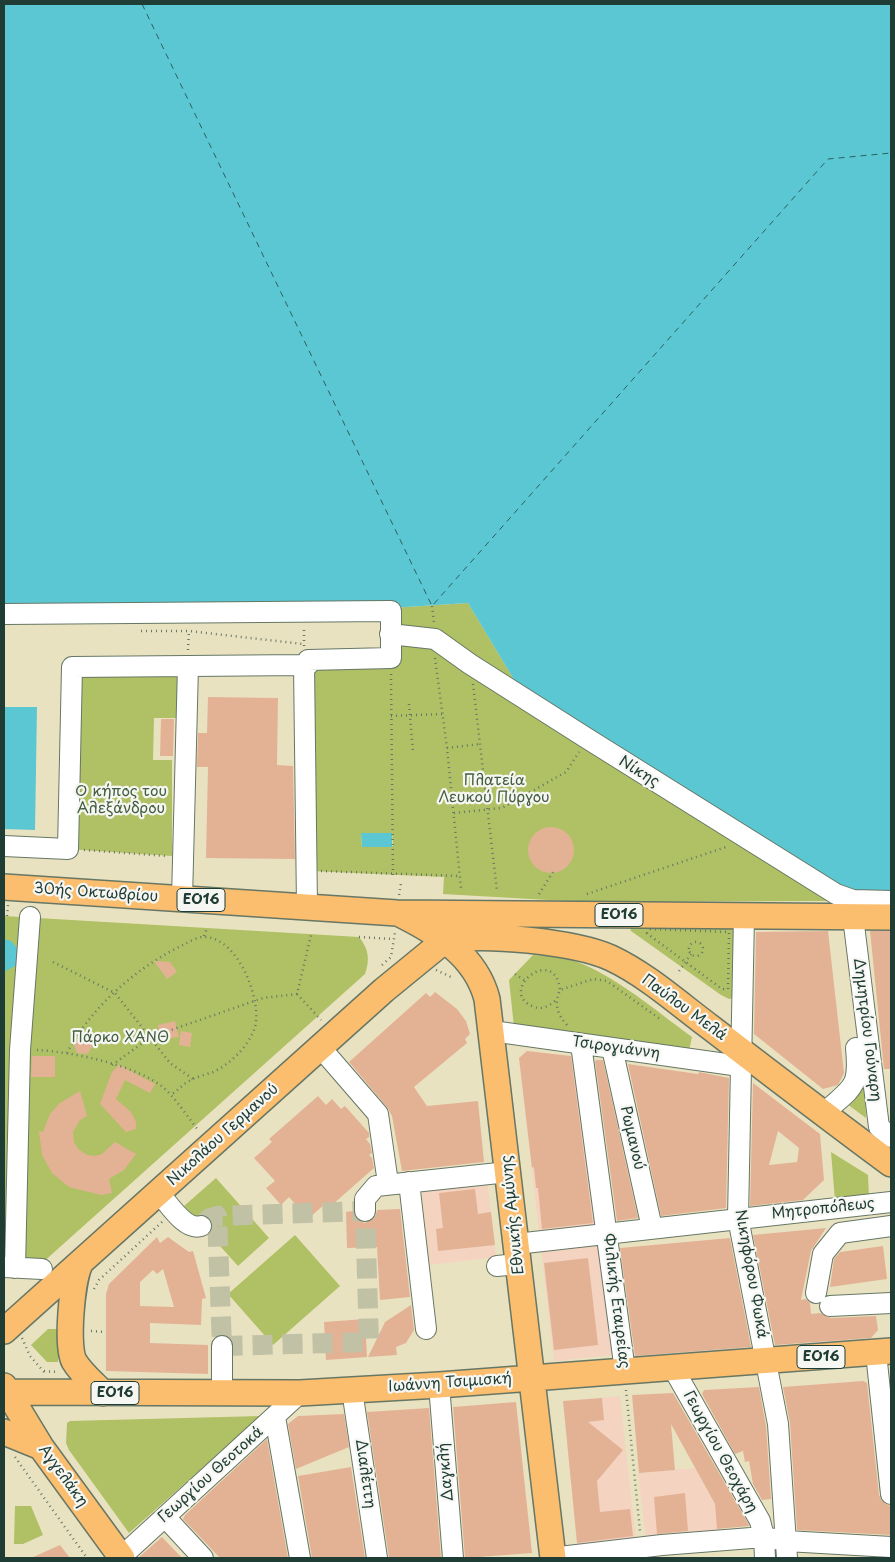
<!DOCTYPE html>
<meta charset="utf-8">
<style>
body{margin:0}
#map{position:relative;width:895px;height:1562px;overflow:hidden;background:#e9e2c1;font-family:"Playpen Sans",sans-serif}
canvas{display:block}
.frame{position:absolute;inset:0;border:5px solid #1f3d34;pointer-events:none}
</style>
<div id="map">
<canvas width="895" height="1562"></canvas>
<div class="frame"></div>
</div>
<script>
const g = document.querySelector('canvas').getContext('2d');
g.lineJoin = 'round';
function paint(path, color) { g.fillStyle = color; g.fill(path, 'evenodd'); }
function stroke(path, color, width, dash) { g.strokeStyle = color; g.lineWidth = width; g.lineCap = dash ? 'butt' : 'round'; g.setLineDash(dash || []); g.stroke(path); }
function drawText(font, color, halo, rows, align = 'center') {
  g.font = font + ' "Playpen Sans",sans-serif'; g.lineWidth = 4.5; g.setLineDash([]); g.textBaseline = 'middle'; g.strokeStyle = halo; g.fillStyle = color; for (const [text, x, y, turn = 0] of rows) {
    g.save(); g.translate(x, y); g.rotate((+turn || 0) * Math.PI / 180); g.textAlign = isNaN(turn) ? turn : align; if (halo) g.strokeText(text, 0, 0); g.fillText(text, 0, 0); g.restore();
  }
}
paint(new Path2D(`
 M527 1051 577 1057 614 1355 554 1361 519 1058Z
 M487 1179 496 1257 430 1265 421 1187Z
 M620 1396 636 1542 578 1550 563 1401Z
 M695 1468 715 1504 718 1532 646 1539 638 1473Z`), '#f4d3c0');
paint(new Path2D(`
 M468 603 516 683 830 891 827 901 583 902 443 894 444 877 311 871 308 660 390 658 391 608ZM361 833H392L393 846 362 847Z
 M184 666V718H154L153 760H172V856L68 849 72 667Z
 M4 916 359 937C369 949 370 960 365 974L41 1264 4 1263Z
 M630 927 732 928 735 932 733 998 729 999 721 995 631 931Z
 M533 955C541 956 549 955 557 956 604 965 653 1009 692 1037L689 1051 514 1027 509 980Z
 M865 1084 866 1118 847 1104Z
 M831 1152 868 1175 869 1198 835 1201Z
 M216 1178 269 1238 238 1266 184 1206Z
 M295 1235 340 1286 273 1345 228 1294Z
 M48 1329H59L58 1362H47L31 1345Z
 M261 1416 129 1533 69 1450 66 1443 67 1423 70 1421Z
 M15 1506H31L43 1535 23 1544H14Z`), '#afc164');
paint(new Path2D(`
 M4 4H891V896L848 893 516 683 468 603 391 608 4 611Z
 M4 707H37L35 830 4 829Z
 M361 833H392V847H362Z
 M4 939 11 941 18 949 17 965 4 972Z`), '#5bc7d3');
stroke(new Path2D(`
 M142 4 432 606 828 159 891 153`), '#2e605c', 1, [6, 5]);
paint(new Path2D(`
 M208 697 278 698 277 765 293 766 295 859 206 858 208 767H197L198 733H207Z
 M161 719H174L173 756H160Z
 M528 850a23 23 0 1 1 46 0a23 23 0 1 1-46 0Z
 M828 931 844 1073 838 1085 823 1089 754 1034 756 932Z
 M870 931H891V1069H884Z
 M154 961 170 962 177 972 167 979Z
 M435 992 457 1009 466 1021 470 1034 465 1039 467 1043 414 1087 427 1106 478 1101 484 1162 402 1171 392 1116 387 1107 349 1062 426 993 430 997Z
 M175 1021 179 1037 160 1039 158 1025Z
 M181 1031 192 1033 190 1047 179 1045Z
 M88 1034 94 1043 88 1054 77 1053 74 1045 80 1035Z
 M527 1051 571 1056 593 1223 542 1229 538 1188H536L534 1167 532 1168 519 1058Z
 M32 1056H55V1077H31Z
 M597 1060H603L638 1218 617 1221 595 1061Z
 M628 1064 698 1074 699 1072 729 1078 726 1208 661 1216Z
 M119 1065 155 1084 150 1093 125 1080 116 1099 131 1112 136 1122V1129L126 1132 100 1104 112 1072Z
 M753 1083 820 1134 824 1180 803 1200 750 1206ZM778 1131 799 1148 797 1162 769 1165Z
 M80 1091 87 1116 80 1120 73 1132 74 1142 78 1149 87 1155 95 1156 102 1154 115 1142 136 1154 124 1170 109 1179 112 1193 101 1195 69 1187 52 1173 42 1155 39 1131 43 1132 50 1114 60 1103Z
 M318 1096 326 1105 332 1099 341 1109 345 1106 369 1133V1137L366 1139 370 1144 372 1153 369 1155 372 1158 374 1168 332 1205 326 1203 308 1219 289 1197 281 1205 266 1188 275 1181 254 1158 272 1142 269 1139Z
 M475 1189 478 1214 491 1212 495 1245 438 1251 436 1229 443 1228 439 1193Z
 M400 1209 410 1297 380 1300 377 1247 347 1248 346 1212 353 1211 359 1221 365 1223 375 1217 377 1210Z
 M826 1228 811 1251 801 1300 806 1299 810 1303 811 1314 820 1313 831 1318 876 1316 878 1330 871 1338 775 1345 753 1235Z
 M157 1237 160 1243 168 1237 189 1252 193 1251 206 1298 202 1299 201 1325 150 1323V1343L208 1345V1374L106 1371V1294L109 1284ZM163 1269 174 1307 140 1306V1282L153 1270 157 1274Z
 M730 1238 751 1347 635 1356 620 1248Z
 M883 1246 887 1279 830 1287 834 1259 840 1252Z
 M588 1258 598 1345 554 1350 544 1263Z
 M411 1305 414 1330 406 1343 396 1347 397 1355 368 1357 385 1322Z
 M365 1319 367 1357 326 1360 324 1322Z
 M863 1381 867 1383 879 1495 882 1501 890 1506 891 1535 797 1530 790 1423 783 1387Z
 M759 1387 766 1426 771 1499 762 1500 753 1484 749 1461 745 1462 743 1451 735 1454 702 1394 704 1390Z
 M673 1393 749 1525V1526L717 1529 715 1504 671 1424 675 1470 639 1473 632 1395Z
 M602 1398 604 1420 588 1422 623 1450 597 1481 600 1512 630 1509 633 1536 577 1543 563 1401Z
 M516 1402 532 1553 465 1558 453 1407Z
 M429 1408 441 1558H389L367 1412Z
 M344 1414 349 1447 296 1469 288 1424 298 1416Z
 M267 1439 288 1558H220L183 1519 185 1515Z
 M351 1467 365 1558H312L298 1476Z
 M685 1493 688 1531 657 1534 654 1497Z
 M162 1537 182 1558H138Z
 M60 1545 70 1558H31Z`), '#e3b295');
stroke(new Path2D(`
 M201 1226 210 1218 217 1216 222 1346 369 1342 365 1211 217 1216`), '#c1c1a5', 20, [20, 10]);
const minor = new Path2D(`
 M4 614 391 611V658L308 660V665H304L72 667 68 849 4 846
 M390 634 435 639 470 664 588 739 836 894 853 900 891 901
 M304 665 307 907
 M182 899 188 666
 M744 916 738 1218 778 1424 787 1558
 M853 917 879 1127 891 1137
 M492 1031 740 1066
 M581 1044 625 1371
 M320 1047 378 1114 388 1183
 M612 1048 652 1228
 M824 1113C852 1087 860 1089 856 1048
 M409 1182 426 1329
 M159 1193C169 1204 185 1231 201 1226
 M365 1211V1199L376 1186 508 1172
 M516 1244 891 1202
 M497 1266 518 1264
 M4 1267 42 1269
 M15 1268 20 1050 30 917
 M816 1293 823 1254 840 1233 891 1226
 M830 1306 891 1303
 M222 1346V1394
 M876 1353 891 1494
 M673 1368 760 1521 764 1537 765 1558
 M439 1385 453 1558
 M352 1390 377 1558
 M275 1417 300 1558
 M165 1517 203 1558
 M121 1557 300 1393
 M551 1558 662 1545 764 1537 786 1541 891 1547`);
const major = new Path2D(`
 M4 887 397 913 891 917
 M400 914C438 933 476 956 487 999L553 1558
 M443 941C481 932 576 942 611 958 647 975 679 1004 710 1027 770 1073 830 1119 891 1164
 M80 1264C72 1280 66 1345 74 1361 81 1373 93 1383 103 1393
 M4 1331 384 990 455 932
 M4 1386 41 1447 122 1558
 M4 1392 300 1393 439 1385 891 1351
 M4 1432 41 1447`);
stroke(minor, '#667765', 22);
stroke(major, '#667765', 28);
stroke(new Path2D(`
 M432 606 434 623
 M141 631H189L303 644
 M304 646V626
 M188 650 189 630
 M435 658 447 748 461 888
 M391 674 393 875
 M473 684 497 891
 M409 704 413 752
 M391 716 442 714
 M447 748 480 744
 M454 813 502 808 566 772 579 752
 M84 850 166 856
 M321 871 460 876
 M539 894 553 872
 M587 894 729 846
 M399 895 401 883
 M7 916 8 905
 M650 929 729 932 728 989H722L649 935 647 933Z
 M204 936 207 928
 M359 937 394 939
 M689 949a7 7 0 1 1 14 0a7 7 0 1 1-14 0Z
 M53 962 115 993 170 1063 193 1079
 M382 965 391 957 395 932
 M436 970 451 977
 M679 971 691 954
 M515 974 524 980
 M297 994 321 1020
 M555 1001C549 1006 542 1010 534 1007 495 992 555 943 560 990
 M567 1025C557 1014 554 1004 560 990L593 979 607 981 660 1019
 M37 1050C73 1052 136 1065 164 1088 177 1100 187 1116 198 1130
 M67 1053C91 1007 138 966 185 944 191 941 199 936 206 937 238 940 259 994 256 1022 255 1031 250 1038 245 1046 236 1057 226 1066 213 1072 205 1075 196 1077 189 1081 182 1085 177 1091 171 1095
 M112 1065 151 1037 263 998 297 994 311 935
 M94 1289 99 1280 163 1221
 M91 1331 106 1332
 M22 1338 30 1356 44 1372
 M44 1371 57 1372
 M626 1390 640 1531
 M15 1457 87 1558`), '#667765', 2.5, [1, 4]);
stroke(minor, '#fff', 20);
stroke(major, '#fbbd6e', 25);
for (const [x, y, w] of [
 [201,900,48],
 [619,915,48],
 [821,1357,48],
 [115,1393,48]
]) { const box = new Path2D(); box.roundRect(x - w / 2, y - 11.5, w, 23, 4); g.fillStyle = '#f6f6f2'; g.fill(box); stroke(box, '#1f3d34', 1); }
drawText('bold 14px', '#1f3d34', null, [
 ["ΕΟ16",201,900],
 ["ΕΟ16",619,915],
 ["ΕΟ16",821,1357],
 ["ΕΟ16",115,1393]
]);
drawText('15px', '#1f3d34', '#f6f6f2', [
 ["Νίκης",639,772,32],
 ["30ής Οκτωβρίου",96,893,4],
 ["Παύλου Μελά",684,1008,36],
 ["Δημητρίου Γούναρη",867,1030,83],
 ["Τσιρογιάννη",616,1048,8],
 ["Νικολάου Γερμανού",223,1135,-42],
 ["Ρωμανού",632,1138,77],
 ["Μητροπόλεως",823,1209,-6],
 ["Εθνικής Αμύνης",513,1215,-96],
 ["Νικηφόρου Φωκά",751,1274,80],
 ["Φιλικής Εταιρείας",616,1301,83],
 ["Ιωάννη Τσιμισκή",450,1383,-4],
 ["Γεωργίου Θεοχάρη",720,1452,61],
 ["Δαγκλή",446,1472,-95],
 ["Διαλέττη",365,1474,82],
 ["Γεωργίου Θεοτοκά",211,1475,-42],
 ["Αγγελάκη",63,1476,54]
]);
drawText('15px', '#435e40', '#f6f6f2', [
 ["Πλατεία",494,781],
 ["Λευκού Πύργου",494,798],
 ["Ο κήπος του",121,792],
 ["Αλεξάνδρου",121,809],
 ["Πάρκο ΧΑΝΘ",120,1038]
]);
</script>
